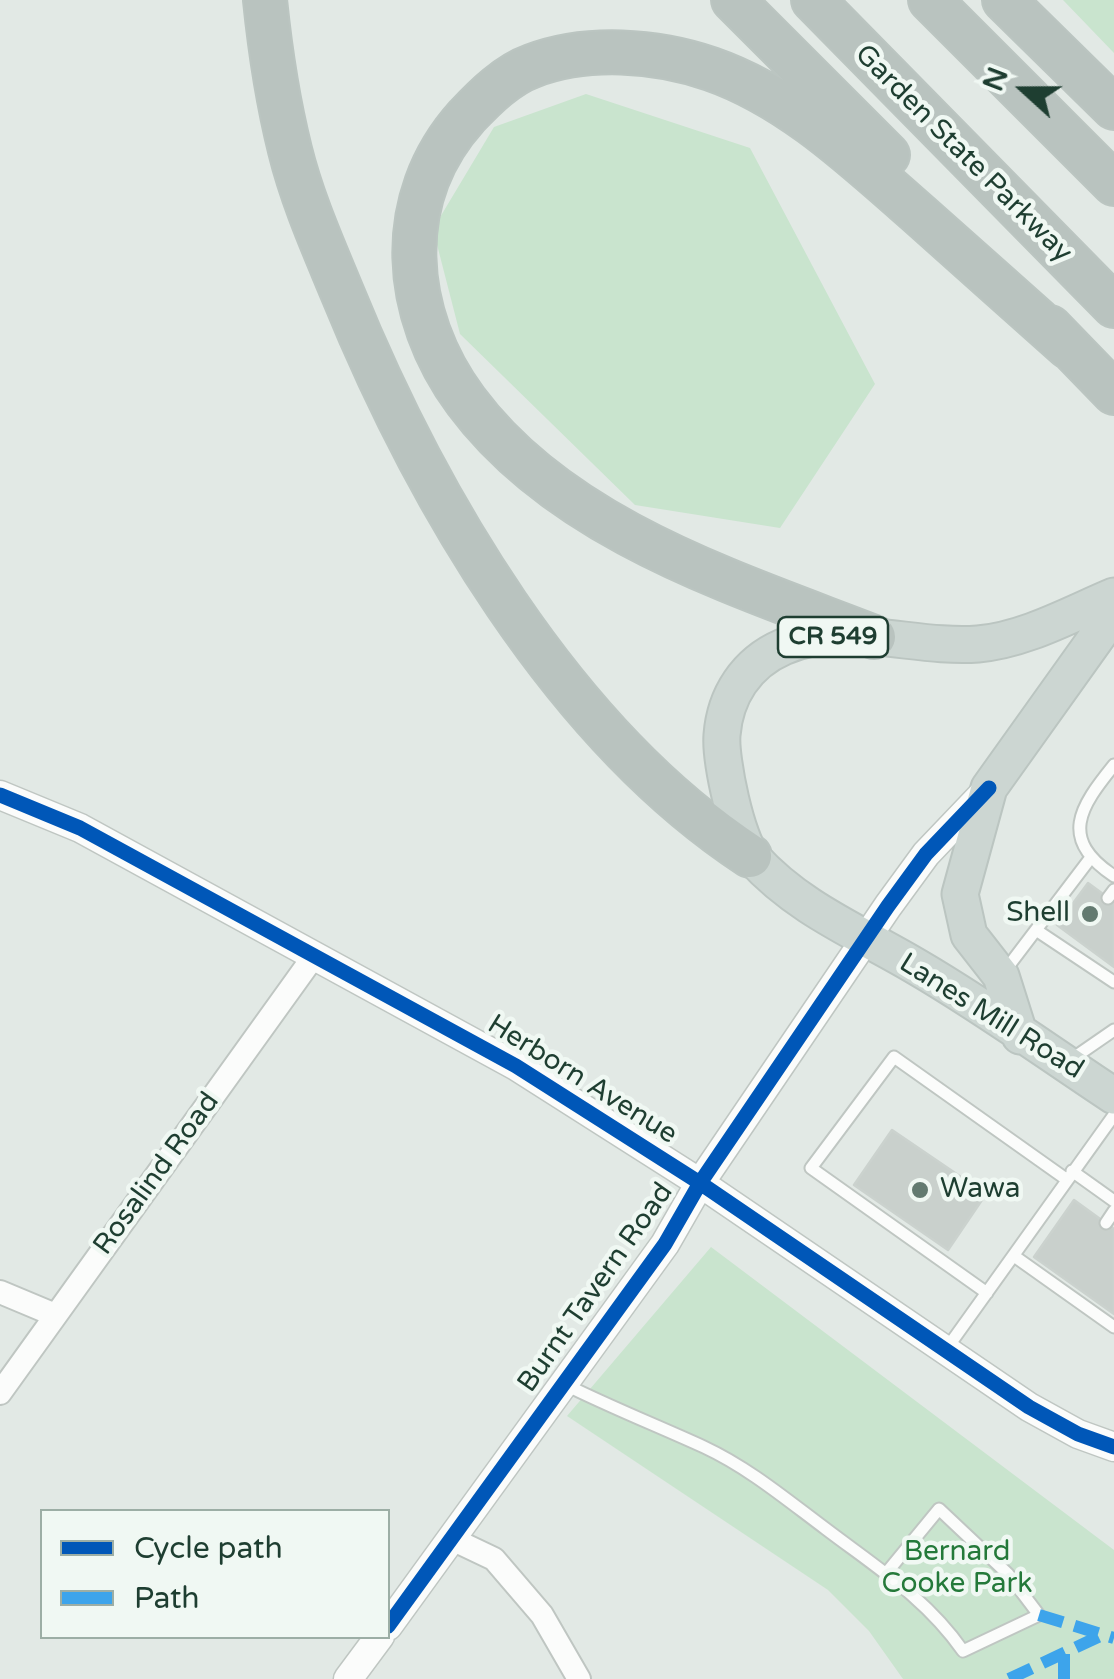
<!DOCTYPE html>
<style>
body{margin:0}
#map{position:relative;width:1114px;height:1679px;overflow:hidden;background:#e2e9e5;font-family:"Varela Round",sans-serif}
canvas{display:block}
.legend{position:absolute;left:40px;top:1509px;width:350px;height:130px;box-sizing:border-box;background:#f0f8f3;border:2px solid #9caea5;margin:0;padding:12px 18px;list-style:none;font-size:30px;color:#1e3e31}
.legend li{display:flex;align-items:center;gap:20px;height:50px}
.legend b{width:50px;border:2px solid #9caea5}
.north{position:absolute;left:974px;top:40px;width:100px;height:100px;-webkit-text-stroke:8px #f0f8f3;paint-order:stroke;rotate:291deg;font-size:28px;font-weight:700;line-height:40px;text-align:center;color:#1e3e31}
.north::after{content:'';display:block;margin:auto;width:35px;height:45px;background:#1e3e31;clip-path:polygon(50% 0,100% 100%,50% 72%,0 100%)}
</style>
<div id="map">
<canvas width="1114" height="1679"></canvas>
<ul class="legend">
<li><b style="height:12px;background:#0057b8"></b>Cycle path</li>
<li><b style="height:12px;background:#3da4eb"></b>Path</li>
</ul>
<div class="north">N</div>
</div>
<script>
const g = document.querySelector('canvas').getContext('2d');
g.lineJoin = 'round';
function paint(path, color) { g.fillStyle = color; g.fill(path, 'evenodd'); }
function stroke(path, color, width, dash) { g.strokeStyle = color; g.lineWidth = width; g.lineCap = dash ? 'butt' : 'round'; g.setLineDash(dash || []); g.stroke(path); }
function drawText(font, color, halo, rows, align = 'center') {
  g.font = font + ' "Varela Round",sans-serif'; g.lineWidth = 9; g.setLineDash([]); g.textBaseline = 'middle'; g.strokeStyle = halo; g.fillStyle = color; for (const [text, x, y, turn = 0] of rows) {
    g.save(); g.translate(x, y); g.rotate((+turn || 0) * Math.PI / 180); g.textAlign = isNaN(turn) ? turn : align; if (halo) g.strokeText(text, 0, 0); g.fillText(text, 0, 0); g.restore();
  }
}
paint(new Path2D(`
 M1063 0H1114V53Z
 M586 94 750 148 875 384 780 528 635 505 460 334 433 229 494 127Z
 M711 1247 1114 1550V1679H903L869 1631 828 1590 567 1416Z`), '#c9e4ce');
const building = new Path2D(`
 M1088 883 1114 902V967L1057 925Z
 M892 1130 986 1194 948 1250 854 1185Z
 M1074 1200 1114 1229V1314L1034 1257Z`);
paint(building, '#c9d0cc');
stroke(building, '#cbd2ce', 2.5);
const service = new Path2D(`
 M1114 765C1080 807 1058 839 1114 876
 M1108 898 1114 890
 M1036 930 1114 982
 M1004 972 1089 860
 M1072 1059 1114 1030
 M1072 1171 1114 1201
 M1106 1223 1114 1211
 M1014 1256 1114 1327
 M987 1293 811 1168 894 1057 1066 1179
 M945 1351 1114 1115
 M564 1384C610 1407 658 1426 704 1447 749 1468 787 1500 826 1529 876 1567 926 1598 963 1651L1039 1615 1008 1574 939 1509 888 1571`);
const minor = new Path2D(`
 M0 1292 55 1315
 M0 1393 314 956
 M452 1539 494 1559 542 1615 579 1679`);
const tertiary = new Path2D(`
 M0 795 80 828 516 1066 700 1183 1029 1407 1078 1434 1114 1447
 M388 1626 665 1244 700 1183 888 906 926 854 989 788
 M348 1679 380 1636`);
const primary = new Path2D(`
 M1114 596C1071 614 1025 640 978 644 915 649 843 620 783 647 746 663 725 696 722 735 720 759 737 841 753 858 799 909 860 933 917 967 984 1006 1049 1053 1114 1096
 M1020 1036 1001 976 969 935 960 894 989 788 1114 613`);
const motorway = new Path2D(`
 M265 0C270 49 278 102 290 150 302 199 323 246 342 292 425 496 562 733 750 856
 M733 0 888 155
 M813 0 1114 306
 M930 0 1114 184
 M1004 0 1114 108
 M1050 327 1114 393
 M874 637C732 582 561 529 466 401 402 315 392 199 467 116 485 97 507 75 532 66 587 45 656 50 711 69 792 97 858 161 921 216 970 260 1019 303 1068 347`);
stroke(service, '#bfc6c2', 15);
stroke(minor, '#bfc6c2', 26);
stroke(tertiary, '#bfc6c2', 31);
stroke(primary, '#bbc5c1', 39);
stroke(motorway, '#bbc5c1', 46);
stroke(service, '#fbfcfb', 11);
stroke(minor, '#fbfcfb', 22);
stroke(tertiary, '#fbfcfb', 28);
stroke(primary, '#ccd6d2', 35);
stroke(motorway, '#b9c3bf', 42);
stroke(new Path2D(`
 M1039 1615 1114 1638
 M1009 1679 1100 1636
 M1064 1679V1654`), '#3da4eb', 12, [25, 12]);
stroke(new Path2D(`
 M0 795 80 828 516 1066 700 1183 1029 1407 1078 1434 1114 1447
 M388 1626 665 1244 700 1183 888 906 926 854 989 788`), '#0057b8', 15);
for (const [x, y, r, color] of [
 [1090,914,10,"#637a70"],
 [920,1190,10,"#637a70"]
]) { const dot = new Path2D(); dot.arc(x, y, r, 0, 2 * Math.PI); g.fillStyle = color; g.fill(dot); stroke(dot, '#f0f8f3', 4); }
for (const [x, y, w] of [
 [833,637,110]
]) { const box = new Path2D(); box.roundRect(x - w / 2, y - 20, w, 40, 8); g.fillStyle = '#f0f8f3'; g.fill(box); stroke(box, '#1e3e31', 2.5); }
drawText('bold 25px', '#1e3e31', null, [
 ["CR 549",833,637]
]);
drawText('28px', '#1e3e31', '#f0f8f3', [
 ["Garden State Parkway",963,154,45],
 ["Lanes Mill Road",991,1017,32],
 ["Herborn Avenue",582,1080,32],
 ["Rosalind Road",157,1174,-54],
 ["Burnt Tavern Road",596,1288,-55]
]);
drawText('28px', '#1e3e31', '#f0f8f3', [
 ["Shell",1070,914],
 ["Wawa",940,1190,"left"]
], 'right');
drawText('28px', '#24793a', '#f0f8f3', [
 ["Bernard",957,1553],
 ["Cooke Park",957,1585]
]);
</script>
